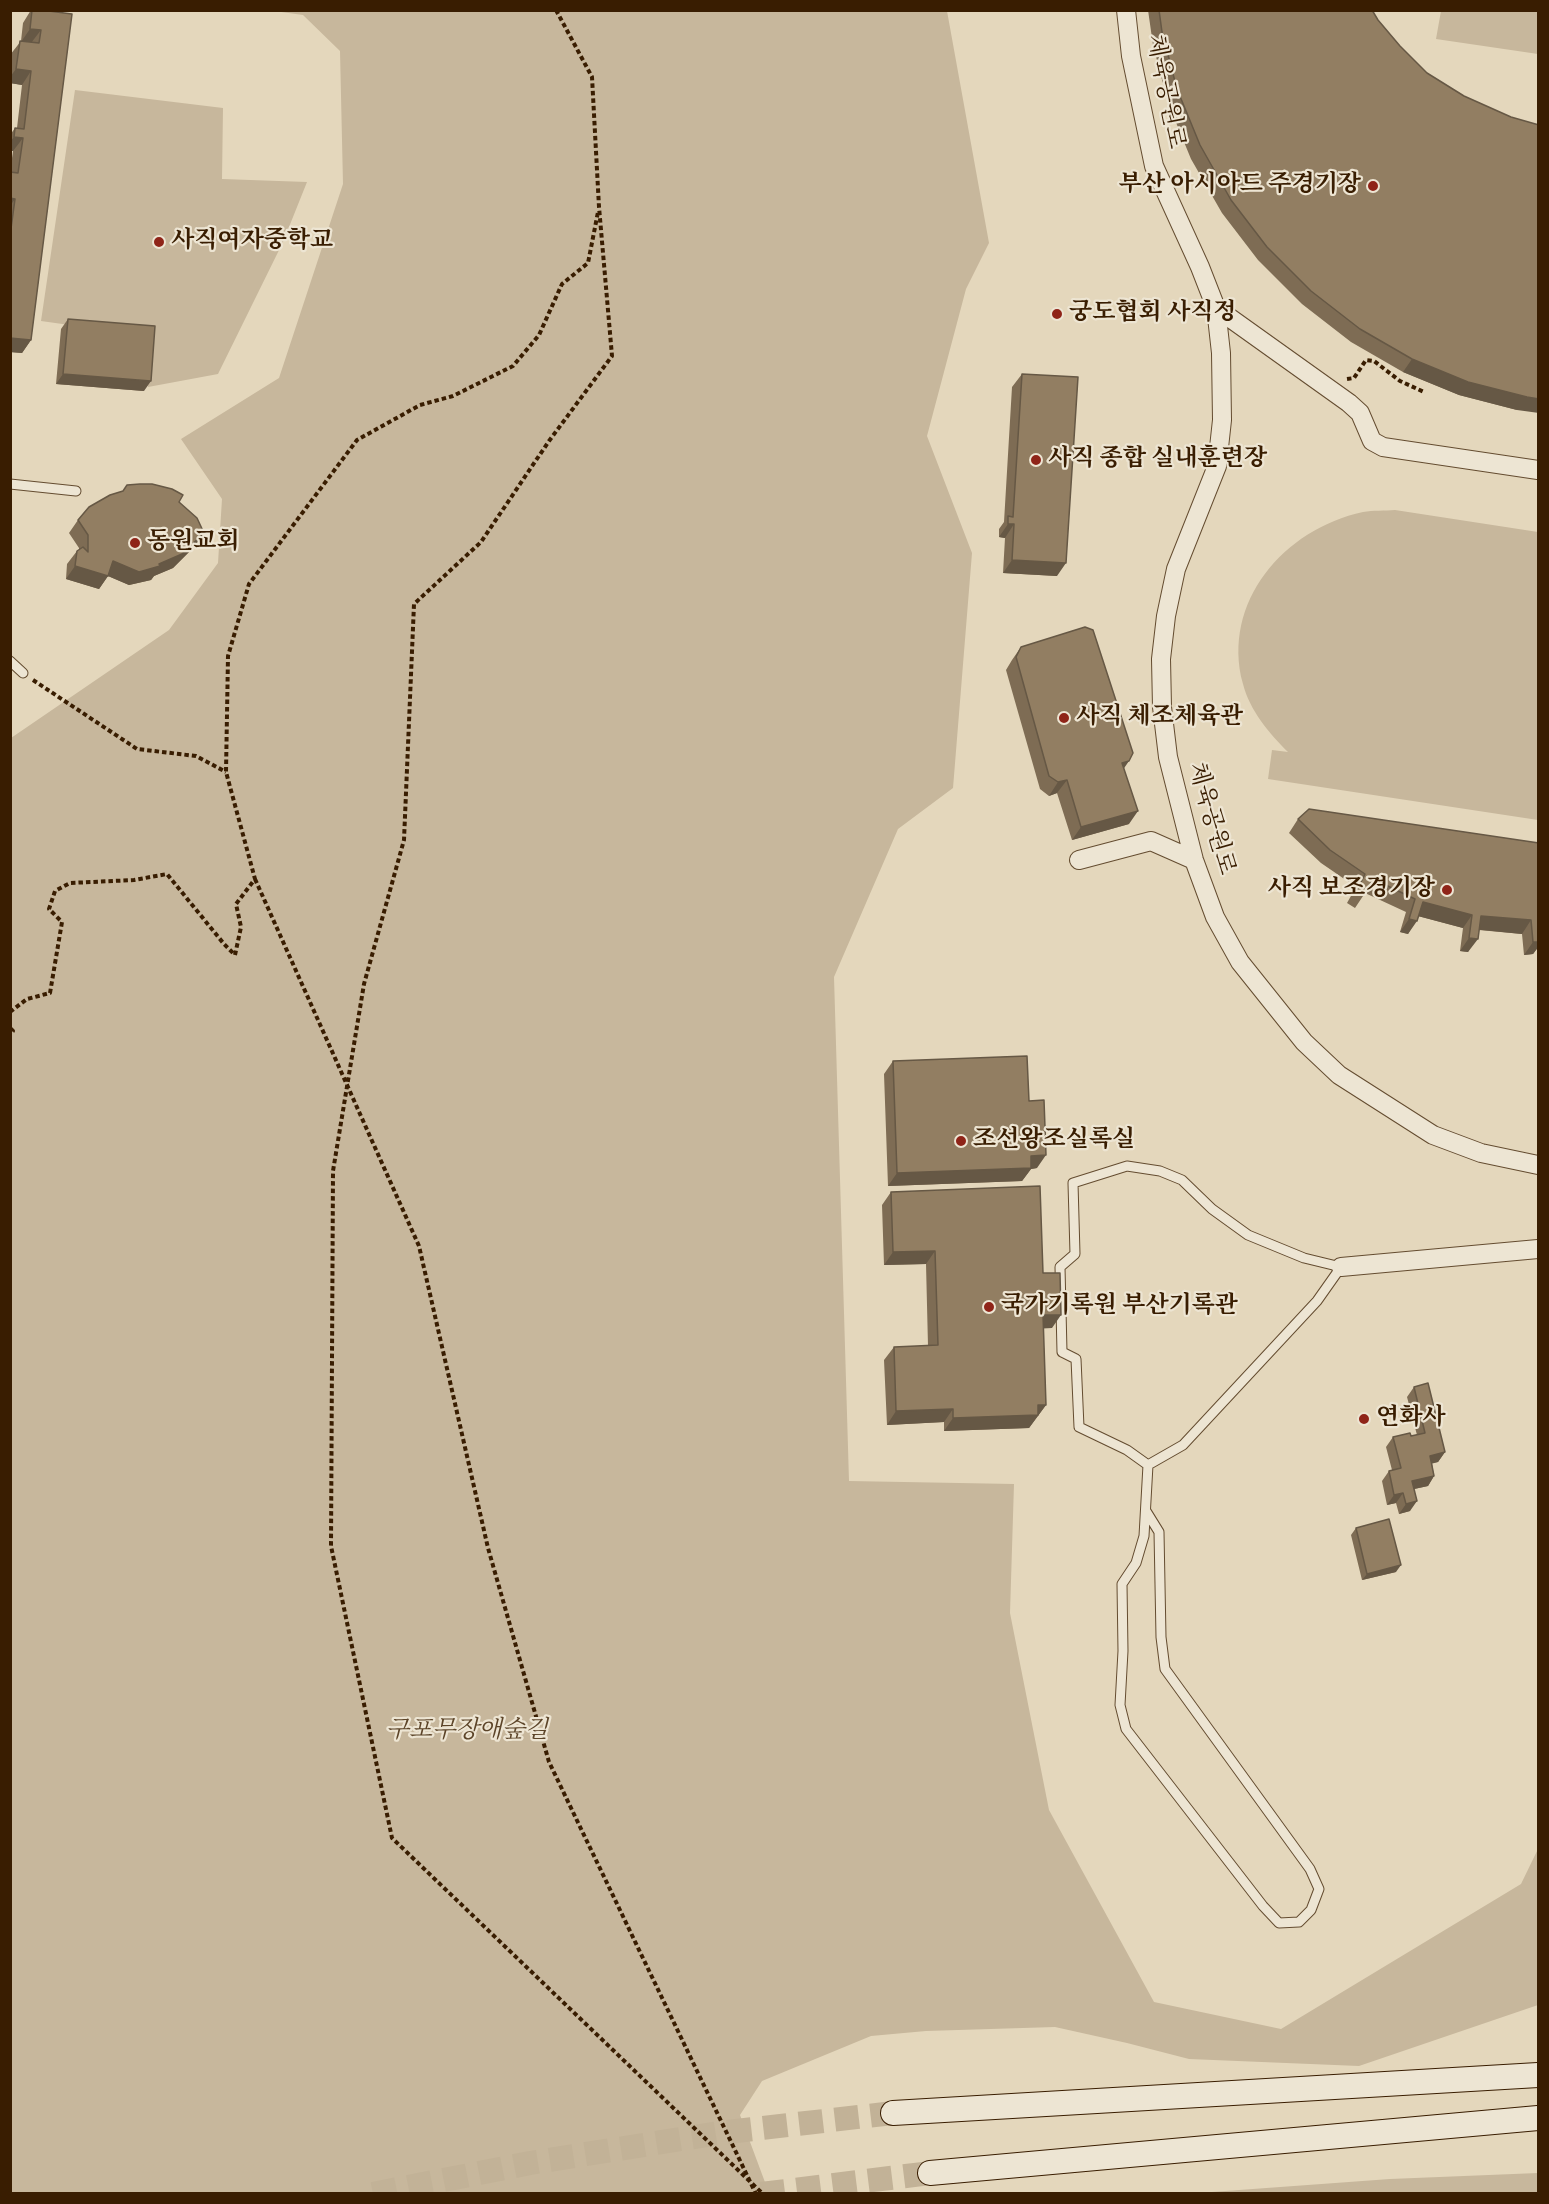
<!DOCTYPE html>
<meta charset="utf-8">
<style>
body{margin:0}
#map{position:relative;width:1549px;height:2204px;overflow:hidden;background:#e4d7bc;font-family:"IM FELL English",serif}
canvas{display:block}
.frame{position:absolute;inset:0;border:12px solid #391d01;pointer-events:none}
</style>
<div id="map">
<canvas width="1549" height="2204"></canvas>
<div class="frame"></div>
</div>
<script>
const g = document.querySelector('canvas').getContext('2d');
g.lineJoin = 'round';
function paint(path, color) { g.fillStyle = color; g.fill(path, 'evenodd'); }
function stroke(path, color, width, dash) { g.strokeStyle = color; g.lineWidth = width; g.lineCap = dash ? 'butt' : 'round'; g.setLineDash(dash || []); g.stroke(path); }
function drawText(font, color, halo, rows, align = 'center') {
  g.font = font + ' "IM FELL English","Noto Serif KR",serif'; g.lineWidth = 4.5; g.setLineDash([]); g.textBaseline = 'middle'; g.strokeStyle = halo; g.fillStyle = color; for (const [text, x, y, turn = 0] of rows) {
    g.save(); g.translate(x, y); g.rotate((+turn || 0) * Math.PI / 180); g.textAlign = isNaN(turn) ? turn : align; if (halo) g.strokeText(text, 0, 0); g.fillText(text, 0, 0); g.restore();
  }
}
paint(new Path2D(`
 M274 11H947L989 243 966 289 927 436 972 553 953 788 898 829 834 977 849 1481 1014 1484 1010 1613 1049 1810 1154 2002 1281 2029 1521 1884 1538 1849V2005L1359 2066 1189 2059 1127 2043 1055 2027 926 2031 871 2036 762 2081 740 2115 769 2193H11V738L169 630 218 563 222 499 181 439 279 378 343 184 340 51 303 15Z
 M1441 11H1538V54L1436 39Z
 M75 90 223 108 222 179 307 182 283 242 218 374 148 387V336L41 321Z
 M1395 510 1538 532V820L1268 779 1272 750 1288 752C1269 733 1250 711 1243 684 1221 602 1284 529 1363 512 1373 510 1385 511 1395 510Z
 M1538 2173V2193H1198L1390 2179Z`), '#c7b79c');
stroke(new Path2D(`
 M373 2194 530 2163 719 2133 893 2113
 M761 2194 930 2173`), '#c2b297', 24, [24, 12]);
const lane = new Path2D(`
 M10 484 76 491
 M10 661 23 673
 M1127 1166 1160 1171 1182 1180 1212 1209 1248 1235 1304 1258 1341 1267 1317 1301 1183 1445 1148 1465 1127 1450 1079 1427 1076 1359 1062 1352 1060 1267 1075 1254 1073 1183Z
 M1146 1511 1159 1532 1161 1637 1165 1669 1310 1869 1319 1889 1311 1910 1299 1922 1279 1923 1263 1906 1126 1729 1120 1705 1123 1651 1122 1584 1136 1563 1144 1536 1148 1465`);
const street = new Path2D(`
 M1126 10 1131 56 1154 166 1200 267 1216 308 1221 353 1222 420 1217 466 1176 569 1166 616 1161 659 1162 707 1168 757 1194 860 1215 917 1240 962 1304 1042 1339 1075 1433 1135 1481 1153 1538 1165
 M1216 308 1349 403 1360 413 1372 441 1383 447 1538 470
 M1079 860 1151 841 1194 860
 M1341 1267 1538 1249`);
const secondary = new Path2D(`
 M893 2113 1538 2075
 M930 2173 1538 2118`);
stroke(lane, '#644c30', 11);
stroke(street, '#644c30', 20);
stroke(secondary, '#391d01', 26);
stroke(new Path2D(`
 M556 10 592 77 599 207 612 356 549 441 481 542 414 604 404 840 364 984 333 1171 331 1546 392 1838 763 2194
 M1347 379 1354 378 1366 360 1374 361 1400 381 1424 392
 M33 680 137 749 196 756 226 772
 M255 879 419 1246 488 1548 549 1762 756 2194
 M10 1012 27 999 50 993 62 922 49 909 55 891 70 883 134 880 167 874 224 944 235 955 241 927 236 904 255 879 226 772 228 656 249 584 357 440 420 405 453 396 513 366 539 335 562 284 588 263 598 212
 M10 1028 13 1031 10 1033`), '#391d01', 4, [4.5, 3]);
stroke(lane, '#ede5d3', 9);
stroke(street, '#ede5d3', 18);
stroke(secondary, '#ede5d3', 24);
paint(new Path2D(`
 M31 10H41L72 14 31 340 22 353 10 352V172L13 151H10V135L15 128H17L22 85 10 83V55L21 41 23 23Z
 M1148 10H1372L1517 410 1459 395 1403 372 1351 342 1302 304 1258 260 1222 213 1191 159 1168 103 1153 45Z
 M68 319 144 391 56 384 61 329Z
 M1022 374 1057 576 1003 573 1005 538 999 537V529L1004 522 1012 387Z
 M179 502 195 546 173 568 154 576 151 580 129 585 108 576 99 589 66 579 67 564 77 551 79 550V548L69 533 78 520Z
 M1021 647 1124 768 1129 824 1072 840 1057 793 1049 796 1040 789 1006 670 1012 660Z
 M1298 819 1539 843V946L1533 954 1524 955 1522 934 1479 930 1468 952 1460 951 1463 928 1418 916 1408 934 1400 932 1406 912 1365 893 1355 908 1347 903 1356 887 1321 863 1289 833Z
 M893 1061 1029 1101 1037 1168 1031 1169 1022 1181 888 1186 884 1074Z
 M891 1192 1043 1273 1052 1328H1043L1046 1405 1029 1428 944 1431V1422L887 1425 884 1360 894 1347 928 1346 926 1264 884 1265 882 1205Z
 M1414 1387 1445 1452 1438 1462 1432 1463 1434 1476 1428 1486 1414 1489 1410 1511 1399 1514 1396 1503 1387 1505 1382 1481 1389 1471 1392 1470 1386 1447 1393 1437 1411 1436 1417 1435 1407 1397Z
 M1356 1528 1396 1572 1362 1580 1351 1535Z`), '#7e6c54');
paint(new Path2D(`
 M30 29 41 30 31 43 21 42Z
 M16 69 31 71 22 85 10 83V77Z
 M14 137 23 138 13 151H10V142Z
 M10 198 15 199 10 206Z
 M10 338 31 340 22 353 10 352Z
 M1412 359 1539 399V413L1517 410 1459 395 1403 372Z
 M63 374 151 381 144 391 56 384Z
 M1008 524H1014L1005 538 999 537Z
 M204 533 195 546 173 568 154 576 151 580 129 585 108 576 99 589 66 579 75 566 113 561 159 564Z
 M1012 560 1066 563 1057 576 1003 573Z
 M1129 761 1120 774 1122 763Z
 M1067 780 1057 793 1049 796 1058 782Z
 M1138 811 1129 824 1072 840 1081 827Z
 M1423 902 1472 915 1463 928 1414 915Z
 M1481 916 1531 920 1522 934 1472 929Z
 M1409 919 1417 921 1408 934 1400 932Z
 M1469 938 1478 939 1468 952 1460 951Z
 M1533 942H1539V946L1533 954 1524 955Z
 M1046 1155 1037 1168 1031 1169 1022 1181 888 1186 897 1173 1031 1156Z
 M935 1251 926 1264 884 1265 893 1252Z
 M1043 1315H1061L1052 1328 1033 1329Z
 M1038 1405H1046L1029 1428 944 1431 953 1418Z
 M953 1409 944 1422 887 1425 896 1411Z
 M1445 1452 1438 1462 1423 1466 1430 1456Z
 M1434 1476 1428 1486 1405 1491 1412 1481Z
 M1403 1493 1396 1503 1387 1505 1394 1495Z
 M1417 1501 1410 1511 1399 1514 1406 1504Z
 M1401 1565 1396 1572 1362 1580 1367 1574Z`), '#665845');
const building = new Path2D(`
 M32 10H41L72 14 31 340 10 338V236L15 199 10 198V172L18 173 23 138 14 137 15 128 24 129 31 71 16 69 20 41 39 43 41 30 30 29Z
 M1159 10H1372L1378 20 1400 46 1427 73 1464 96 1511 117 1539 125V399L1527 397 1468 382 1412 359 1360 329 1311 291 1267 247 1231 200 1200 145 1177 89 1162 32Z
 M68 319 155 326 151 381 63 374Z
 M1022 374 1078 377 1066 563 1012 560 1014 524H1008V516L1013 517Z
 M140 484H152L172 489 183 495 179 502 197 518 204 533 182 554 159 564 160 566 139 572 113 561 108 576 75 566 77 551 83 547 88 552V535L78 520 89 507 110 495 123 491 127 485Z
 M1085 627 1093 630 1133 753 1129 761 1122 763 1138 811 1081 827 1067 780 1058 782 1049 776 1016 657 1021 647Z
 M1309 809 1539 843V942H1533L1531 920 1481 916 1478 939 1469 938 1472 915 1423 902 1417 921 1409 919 1415 899 1373 879 1364 895 1357 890 1365 874 1330 850 1298 819Z
 M1027 1056 1029 1101 1044 1100 1046 1155 1031 1156V1168L897 1173 893 1061Z
 M1040 1186 1043 1273H1060L1061 1315H1043L1046 1405H1038V1415L953 1418V1409L896 1411 894 1347 938 1345 935 1251 893 1252 891 1192Z
 M1428 1383 1445 1452 1430 1456 1434 1476 1412 1481 1417 1501 1406 1504 1403 1493 1394 1495 1389 1471 1401 1468 1393 1437 1410 1433 1411 1436 1425 1433 1414 1387Z
 M1389 1519 1401 1565 1367 1574 1356 1528Z`);
paint(building, '#927e62');
stroke(building, '#665845', 1.5);
for (const [x, y, r, color] of [
 [1373,186,6,"#8f2418"],
 [159,242,6,"#8f2418"],
 [1057,314,6,"#8f2418"],
 [1036,460,6,"#8f2418"],
 [135,543,6,"#8f2418"],
 [1064,718,6,"#8f2418"],
 [1447,890,6,"#8f2418"],
 [961,1141,6,"#8f2418"],
 [989,1307,6,"#8f2418"],
 [1364,1419,6,"#8f2418"]
]) { const dot = new Path2D(); dot.arc(x, y, r, 0, 2 * Math.PI); g.fillStyle = color; g.fill(dot); stroke(dot, '#ede5d3', 2); }
drawText('24px', '#391d01', '#ede5d3', [
 ["체육공원로",1164,92,79],
 ["체육공원로",1210,819,74]
]);
drawText('bold 24px', '#391d01', '#ede5d3', [
 ["부산 아시아드 주경기장",1361,186,"right"],
 ["사직여자중학교",171,242],
 ["궁도협회 사직정",1069,314],
 ["사직 종합 실내훈련장",1048,460],
 ["동원교회",147,543],
 ["사직 체조체육관",1076,718],
 ["사직 보조경기장",1435,890,"right"],
 ["조선왕조실록실",973,1141],
 ["국가기록원 부산기록관",1001,1307],
 ["연화사",1376,1419]
], 'left');
drawText('italic 24px', '#5c4428', '#ede5d3', [
 ["구포무장애숲길",467,1732]
]);
</script>
